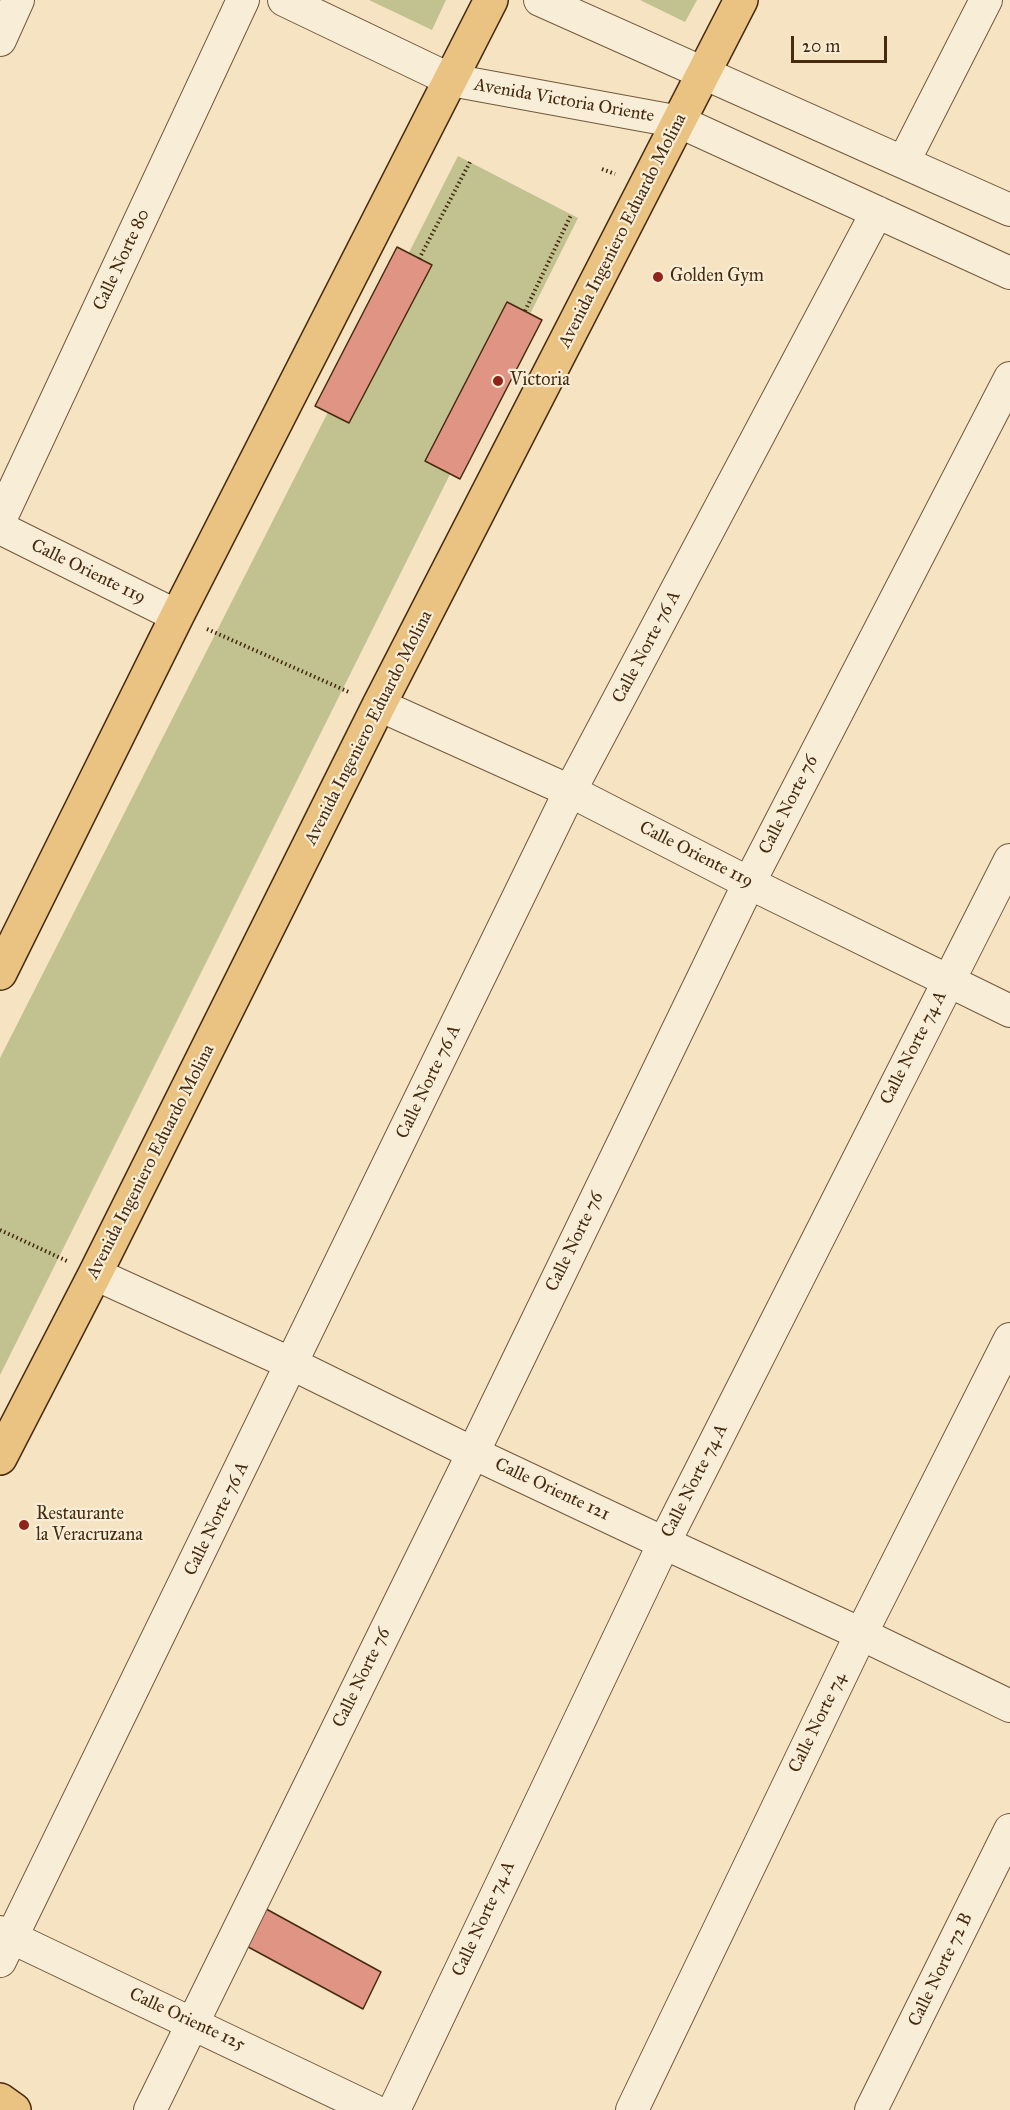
<!DOCTYPE html>
<style>
body{margin:0}
#map{position:relative;width:1010px;height:2110px;overflow:hidden;background:#f5e3c2;font-family:"IM FELL Great Primer",serif}
canvas{display:block}
.scale{position:absolute;left:791px;top:36px;width:96px;height:27px;box-sizing:border-box;border:3px solid #462b10;border-top:0;padding-left:8px;font-size:18px;line-height:21px;white-space:nowrap;color:#462b10;-webkit-text-stroke:4px #f8edd7;paint-order:stroke}
</style>
<div id="map">
<canvas width="1010" height="2110"></canvas>
<div class="scale">20 m</div>
</div>
<script>
const g = document.querySelector('canvas').getContext('2d');
g.lineJoin = 'round';
function paint(path, color) { g.fillStyle = color; g.fill(path, 'evenodd'); }
function stroke(path, color, width, dash) { g.strokeStyle = color; g.lineWidth = width; g.lineCap = dash ? 'butt' : 'round'; g.setLineDash(dash || []); g.stroke(path); }
function drawText(font, color, halo, rows, align = 'center') {
  g.font = font + ' "IM FELL Great Primer",serif'; g.lineWidth = 4.5; g.setLineDash([]); g.textBaseline = 'middle'; g.strokeStyle = halo; g.fillStyle = color; for (const [text, x, y, turn = 0] of rows) {
    g.save(); g.translate(x, y); g.rotate((+turn || 0) * Math.PI / 180); g.textAlign = isNaN(turn) ? turn : align; if (halo) g.strokeText(text, 0, 0); g.fillText(text, 0, 0); g.restore();
  }
}
paint(new Path2D(`
 M369 0H446L432 30Z
 M640 0H697L685 22Z
 M458 156 578 218 0 1375V1058Z`), '#c1c28f');
const building = new Path2D(`
 M397 247 432 265 349 423 315 406Z
 M507 302 542 320 460 479 425 461Z
 M259 1905 381 1972 363 2009 239 1942Z`);
paint(building, '#e09484');
stroke(building, '#462b10', 1.5);
const minor = new Path2D(`
 M284 0 451 80 680 122 1010 273
 M540 0 1010 210
 M0 40 18 0
 M904 161 986 0
 M0 520 243 0
 M0 528 177 616
 M379 705 570 791 749 883 1010 1011
 M95 1274 292 1364 473 1453 664 1543 861 1634 1010 1706
 M0 1932 373 2110
 M0 1961 570 791 877 212
 M150 2110 473 1453 749 883 1010 378
 M394 2110 664 1543 1010 860
 M632 2110 861 1634 1010 1339
 M871 2110 1010 1830`);
const major = new Path2D(`
 M0 973 177 616 491 0
 M0 1458 95 1274 379 705 741 0
 M0 2100 14 2110`);
stroke(minor, '#72593c', 34);
stroke(major, '#462b10', 36);
stroke(new Path2D(`
 M602 169 615 174
 M419 259 470 162
 M525 311 571 215
 M207 629 351 693
 M0 1230 67 1261`), '#462b10', 4, [1.5, 3]);
stroke(minor, '#f8edd7', 32);
stroke(major, '#eac281', 33);
for (const [x, y, r, color] of [
 [658,277,6,"#8f2418"],
 [498,381,6,"#8f2418"],
 [24,1525,6,"#8f2418"]
]) { const dot = new Path2D(); dot.arc(x, y, r, 0, 2 * Math.PI); g.fillStyle = color; g.fill(dot); stroke(dot, '#f8edd7', 2); }
drawText('18px', '#462b10', '#f8edd7', [
 ["Avenida Victoria Oriente",564,101,10],
 ["Avenida Ingeniero Eduardo Molina",623,231,-63],
 ["Calle Norte 80",122,260,-65],
 ["Calle Oriente 119",88,572,26],
 ["Calle Norte 76 A",647,647,-62],
 ["Avenida Ingeniero Eduardo Molina",369,728,-63],
 ["Calle Norte 76",789,805,-63],
 ["Calle Oriente 119",696,855,27],
 ["Calle Norte 74 A",914,1048,-63],
 ["Calle Norte 76 A",429,1082,-64],
 ["Avenida Ingeniero Eduardo Molina",151,1162,-63],
 ["Calle Norte 76",575,1242,-64],
 ["Calle Norte 74 A",695,1481,-63],
 ["Calle Oriente 121",552,1490,25],
 ["Calle Norte 76 A",217,1519,-64],
 ["Calle Norte 76",362,1678,-64],
 ["Calle Norte 74",818,1723,-64],
 ["Calle Norte 74 A",484,1919,-65],
 ["Calle Norte 72 B",941,1970,-64],
 ["Calle Oriente 125",187,2020,25]
]);
drawText('18px', '#462b10', '#f8edd7', [
 ["Golden Gym",670,277],
 ["Victoria",510,381],
 ["Restaurante",36,1515],
 ["la Veracruzana",36,1536]
], 'left');
</script>
